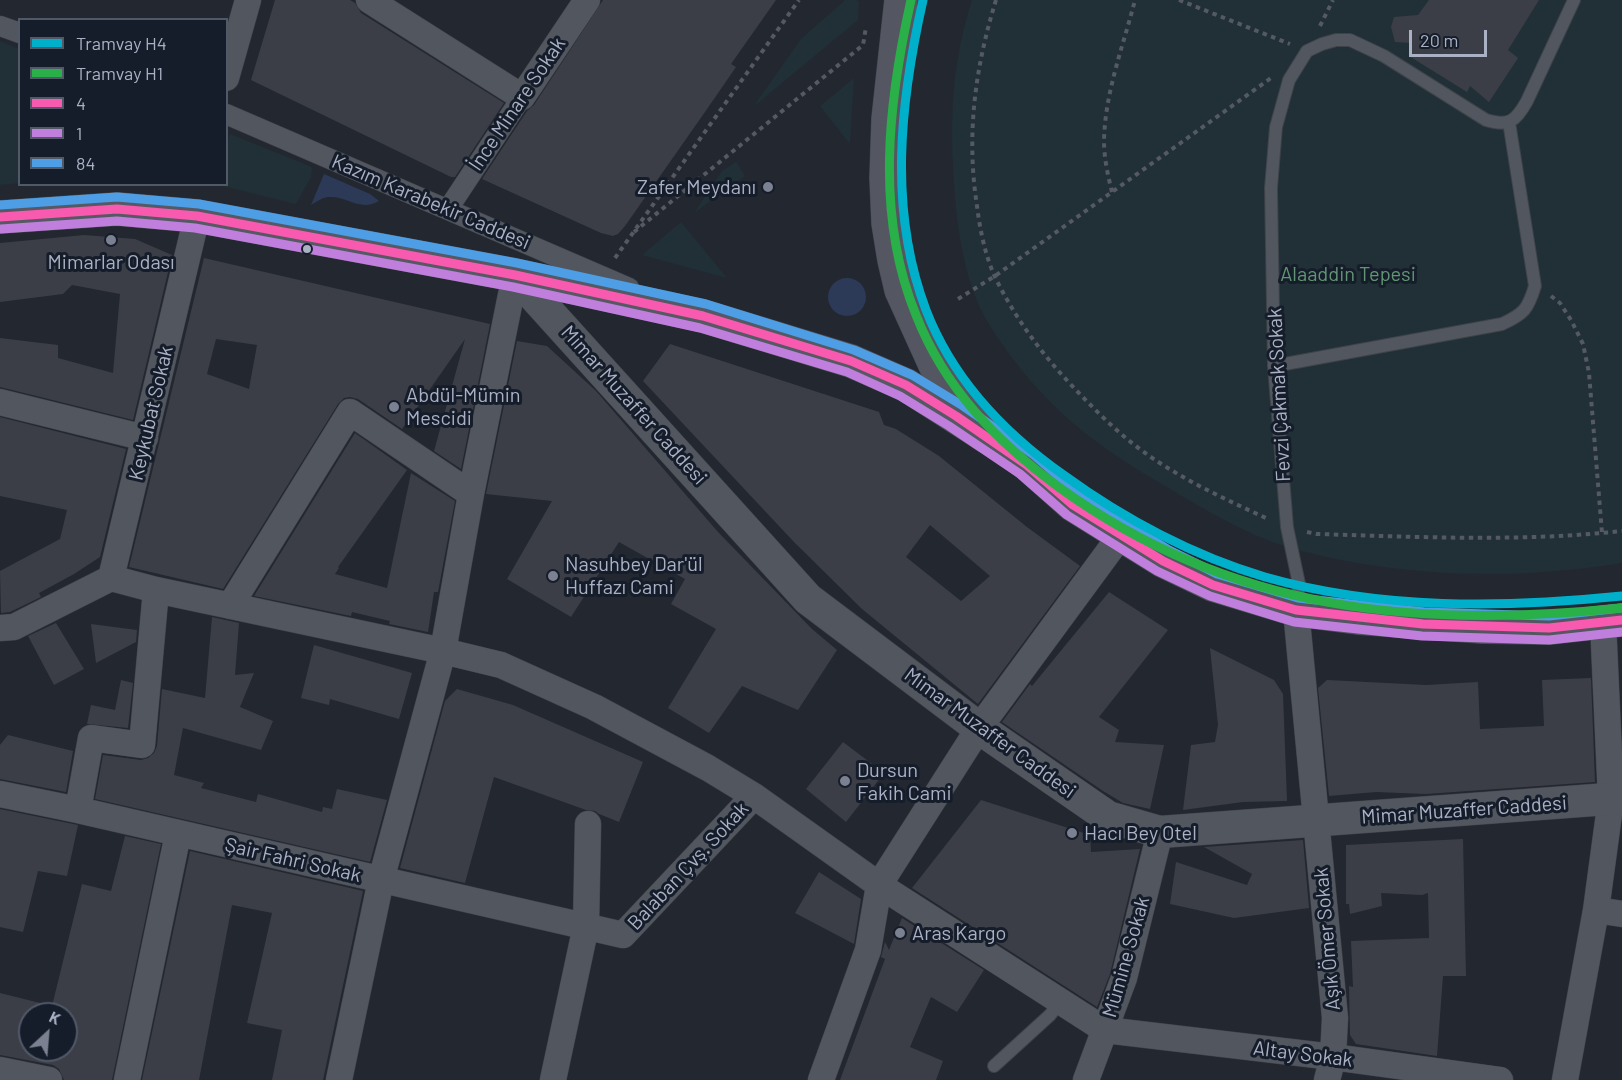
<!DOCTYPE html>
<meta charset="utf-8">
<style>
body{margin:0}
#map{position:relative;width:1622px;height:1080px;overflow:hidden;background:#232730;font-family:Barlow,sans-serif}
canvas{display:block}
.legend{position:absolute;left:18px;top:18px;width:210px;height:168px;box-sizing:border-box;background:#161d2a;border:2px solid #515868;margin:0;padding:8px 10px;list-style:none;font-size:18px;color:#aab1c4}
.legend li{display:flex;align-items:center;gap:12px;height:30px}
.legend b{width:30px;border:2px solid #515868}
.north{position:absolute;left:18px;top:1002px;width:60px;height:60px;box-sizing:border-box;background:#161d2a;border:2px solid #515868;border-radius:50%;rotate:26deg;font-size:16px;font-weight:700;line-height:24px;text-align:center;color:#aab1c4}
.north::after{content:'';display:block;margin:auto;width:21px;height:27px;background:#7b8190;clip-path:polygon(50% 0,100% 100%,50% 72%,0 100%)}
.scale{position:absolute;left:1409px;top:30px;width:78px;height:27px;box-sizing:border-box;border:3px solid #aab1c4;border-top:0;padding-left:8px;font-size:18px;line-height:21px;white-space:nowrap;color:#aab1c4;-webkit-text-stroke:4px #161d2a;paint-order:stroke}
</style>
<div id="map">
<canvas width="1622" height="1080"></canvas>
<ul class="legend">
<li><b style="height:8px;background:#00b0cb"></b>Tramvay H4</li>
<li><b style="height:8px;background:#2ab048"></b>Tramvay H1</li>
<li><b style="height:8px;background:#f75aaf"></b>4</li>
<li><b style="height:8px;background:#c07fdc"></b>1</li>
<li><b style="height:8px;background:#4d9ee5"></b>84</li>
</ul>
<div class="north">K</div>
<div class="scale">20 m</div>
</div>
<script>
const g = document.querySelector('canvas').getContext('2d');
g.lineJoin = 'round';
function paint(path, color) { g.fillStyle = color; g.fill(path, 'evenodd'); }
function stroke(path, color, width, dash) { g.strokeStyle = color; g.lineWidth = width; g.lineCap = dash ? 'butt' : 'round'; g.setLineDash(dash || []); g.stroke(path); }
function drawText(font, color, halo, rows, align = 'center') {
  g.font = font + ' Barlow,sans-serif'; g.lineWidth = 6; g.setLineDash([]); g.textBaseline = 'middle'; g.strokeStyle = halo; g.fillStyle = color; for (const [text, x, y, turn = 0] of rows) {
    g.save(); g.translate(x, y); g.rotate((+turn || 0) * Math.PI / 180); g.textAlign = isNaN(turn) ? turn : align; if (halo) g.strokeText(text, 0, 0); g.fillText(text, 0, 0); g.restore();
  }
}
paint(new Path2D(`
 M845 0H857L859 2 858 20 753 107 801 39Z
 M972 0H1622V563C1516 580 1402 578 1298 550 1251 538 1206 510 1165 486 1103 450 1056 416 1013 359 998 339 984 319 975 296 960 256 955 209 953 166 950 105 954 58 972 0Z
 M0 41 19 49 20 183 0 185Z
 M854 78 850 144 820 106Z
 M230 134 312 167 311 177 296 204 220 185 226 184 227 146Z
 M736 162 745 176 694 213 722 171Z
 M681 222 727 278 642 255Z`), '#203036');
paint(new Path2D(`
 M324 174 370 194 379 201C360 212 348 196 329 197 323 197 316 202 311 205Z
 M828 297a19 19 0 1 1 38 0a19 19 0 1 1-38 0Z`), '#2c3a58');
paint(new Path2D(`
 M275 0H350L355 3 361 13 504 103 455 177H451L251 80Z
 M603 0H776L731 64 736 67 705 112 625 226 618 234 613 236 601 233 482 179 527 111 534 105Z
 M1429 0H1539L1508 50 1518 58 1489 102 1470 86 1467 92 1409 56 1412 43 1395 42 1391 27 1394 17 1418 15Z
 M84 235 135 239 172 255 133 420 0 387V338L58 345V358L113 373 120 294 72 285 63 294 0 302V243Z
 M204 258 490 324 461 469 434 451 465 339 402 429 358 399 350 397 344 398 338 404 223 589 129 567ZM216 339 257 345 249 389 207 374Z
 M517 341 547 346 596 391 718 532 812 629 837 650 798 710 742 686 709 733 668 708 716 629 671 604 685 579 619 542 571 617 507 579 552 501 486 494Z
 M670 344 879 412 884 425 896 429 939 456 1027 527 1080 566 978 704 862 609 794 542 643 381ZM930 525 990 576 961 601 906 557Z
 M0 417 126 449 100 557 74 574 39 593 41 597 10 612 1 613 0 571 60 539 67 510 0 496Z
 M355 433 407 470 338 567 339 568 335 574 387 588 411 473 455 501 438 592H434L428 632 389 624 390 621 352 612 351 616 254 596Z
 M1109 592 1168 630 1099 717 1119 730 1115 742 1164 745 1150 809 1123 803 1103 791 1002 722 1030 684 1032 686Z
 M212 617 239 623 235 675 254 673 240 707 273 721 261 750 183 728 174 775 204 783 201 788 256 802 258 794 322 812 323 807 332 809 337 789 387 800 370 862 95 799 103 755 141 760 148 758 154 753 157 746 162 689 205 698Z
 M56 623 84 669 54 685 28 636Z
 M91 624 137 630 136 642 96 663Z
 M314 645 412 673 399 719 330 699 329 705 301 698Z
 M1210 648 1274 680 1283 694 1287 801 1243 802 1183 810 1191 745 1215 742 1218 725Z
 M1591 678 1595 782 1426 794 1376 792 1329 796 1318 688 1327 680 1426 685 1478 682 1480 729 1544 726 1542 680Z
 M121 680 133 683 128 728 87 724 91 705 115 710Z
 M457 689 513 705 643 762 619 822 599 814 595 811 586 810 494 777 465 883 400 868 445 701Z
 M8 735 73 751 66 792 0 779V745Z
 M843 742 884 773 846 822 806 789Z
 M981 800 1090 835 1091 852 1140 849 1110 974 1097 1007 912 888Z
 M0 809 78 825 67 876 38 871 23 932 0 927Z
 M125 836 161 844 112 1080H64L59 1069 53 1065 0 1055V993L52 1006 82 884 111 891ZM30 1014H66V1050H30Z
 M1463 839 1466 976H1443L1437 1056 1356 1044 1350 1035 1349 986 1353 987 1351 941 1429 938 1428 893 1422 895 1381 893 1382 906 1350 914 1349 904H1346V845Z
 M1303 840 1309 908 1234 918 1170 904 1176 862 1247 885 1252 874 1204 847Z
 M190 851 363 891 323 1080H272L282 1030 247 1023 272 913 232 905 199 1080H142Z
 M819 872 861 899 854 944 795 913Z
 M902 918 984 970 957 1012 931 997 910 1047 943 1061 936 1080H840L885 959 881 957 885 942 889 950Z`), '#3b3e47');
const service = new Path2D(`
 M1274 366 1502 324C1524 314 1528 309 1535 286L1509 122
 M1296 608 1299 584 1287 527 1274 366 1271 188 1276 127 1289 80 1307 51 1322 44 1336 40H1350L1384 56 1486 120C1509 127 1516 121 1527 101L1574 0
 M994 1066 1050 1015 1060 1002`);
const pedestrian = new Path2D(`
 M0 26 20 33
 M226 114 629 288
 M448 209 522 97`);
const minor = new Path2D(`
 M369 0 522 97 587 0
 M226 78 248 0
 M0 402 145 438
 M111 578 156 590 443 651 501 665 594 707 708 768 754 796 879 885 1105 1030 1333 1057 1500 1080
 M230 606 350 412 471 494
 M1296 610 1335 1018 1333 1057 1327 1080
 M0 628 14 627 111 578 197 216
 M0 794 78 810 623 935 754 796
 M78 810 91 738 142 745 156 590
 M1596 910 1622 914
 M0 1070 49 1080
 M127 1080 178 834
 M339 1080 381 880 443 651 471 494 515 275
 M553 1080 586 926 588 824
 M821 1080 868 950 879 885 979 728 1121 535
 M1086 1080 1124 978 1160 832
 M1565 1080 1596 910 1611 799 1603 622`);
const tertiary = new Path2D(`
 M515 275 808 599 979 728 1108 817 1160 832 1622 798`);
const secondary = new Path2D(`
 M0 217 117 209 197 216 515 275 703 316 851 361 906 385 987 437`);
const primary = new Path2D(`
 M901 0 888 119 886 178 888 223 894 260 901 290 935 365 951 389 979 421 1073 505 1163 561 1213 585 1296 610 1358 618 1483 627 1549 628 1622 620`);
stroke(service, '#3e4249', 14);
stroke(pedestrian, '#3e4249', 21);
stroke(minor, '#3e4249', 27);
stroke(tertiary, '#3e4249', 33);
stroke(secondary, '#3e4249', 34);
stroke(primary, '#40444d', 34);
stroke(new Path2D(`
 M996 0C975 68 966 135 977 206 980 230 985 255 995 277 1016 320 1044 357 1077 391 1099 414 1122 437 1148 455 1185 481 1227 500 1268 519
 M1179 0 1290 44
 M1320 26 1333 0
 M1112 192C1108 176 1104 158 1104 141 1105 92 1123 47 1135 0
 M634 232 863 45 866 27
 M615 258 799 0
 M1551 296 1560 303 1571 320 1583 344 1589 373 1602 533
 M958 299 995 276 1271 78
 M1307 532 1317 534C1419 537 1521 542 1622 531`), '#545962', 4, [4.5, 4.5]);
stroke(service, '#52565f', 12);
stroke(pedestrian, '#52565f', 20);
stroke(minor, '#52565f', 26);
stroke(tertiary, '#52565f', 32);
stroke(secondary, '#565963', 33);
stroke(primary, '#545761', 33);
stroke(new Path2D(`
 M0 217 117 209 197 216 515 275 703 316 851 361 906 385 956 416 1027 465 1073 505 1163 561 1213 585 1296 610 1423 624 1549 628 1622 620`), '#f75aaf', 9);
stroke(new Path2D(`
 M1 229 117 221 195 228 513 287 700 328 847 372 900 396 949 426 1020 474 1067 515 1157 571 1210 596 1294 622 1422 636 1549 640 1622 632`), '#c07fdc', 9);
stroke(new Path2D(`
 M0 205 117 197 199 204 517 263 706 304 854 350 912 375 963 406 1034 455 1080 495 1169 550 1217 574 1298 598 1424 612 1549 616 1621 608`), '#4d9ee5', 9);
stroke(new Path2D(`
 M923 0C900 102 888 210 926 310 953 380 1004 433 1065 476 1124 519 1194 556 1265 577 1381 610 1503 608 1622 596`), '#00b0cb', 9);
stroke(new Path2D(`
 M911 0C888 103 875 215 916 315 945 389 997 442 1060 488 1232 612 1417 629 1622 608`), '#2ab048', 9);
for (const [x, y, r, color] of [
 [768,187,6,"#7b8190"],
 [111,240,6,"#7b8190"],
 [307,249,5,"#aab1c4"],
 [394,407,6,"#7b8190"],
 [553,576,6,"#7b8190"],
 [845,781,6,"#7b8190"],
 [1072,833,6,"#7b8190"],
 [900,933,6,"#7b8190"]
]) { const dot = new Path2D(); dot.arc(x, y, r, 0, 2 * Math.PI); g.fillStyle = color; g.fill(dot); stroke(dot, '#161d2a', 2); }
drawText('20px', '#aab1c4', '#161d2a', [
 ["İnce Minare Sokak",517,104,-56],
 ["Kazım Karabekir Caddesi",431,202,23],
 ["Fevzi Çakmak Sokak",1279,395,-93],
 ["Mimar Muzaffer Caddesi",634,405,48],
 ["Keykubat Sokak",151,413,-77],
 ["Mimar Muzaffer Caddesi",990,733,36],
 ["Mimar Muzaffer Caddesi",1464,810,-4],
 ["Şair Fahri Sokak",293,860,13],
 ["Balaban Çvş. Sokak",688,866,-47],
 ["Aşık Ömer Sokak",1327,939,-95],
 ["Mümine Sokak",1126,957,-74],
 ["Altay Sokak",1303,1054,7]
]);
drawText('20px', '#aab1c4', '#161d2a', [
 ["Zafer Meydanı",756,187,"right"],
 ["Mimarlar Odası",111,262,"center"],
 ["Abdül-Mümin",406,395],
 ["Mescidi",406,418],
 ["Nasuhbey Dar'ül",565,564],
 ["Huffazı Cami",565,587],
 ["Dursun",857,770],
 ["Fakih Cami",857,793],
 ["Hacı Bey Otel",1084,833],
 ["Aras Kargo",912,933]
], 'left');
drawText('20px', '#619573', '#161d2a', [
 ["Alaaddin Tepesi",1348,274]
]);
</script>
